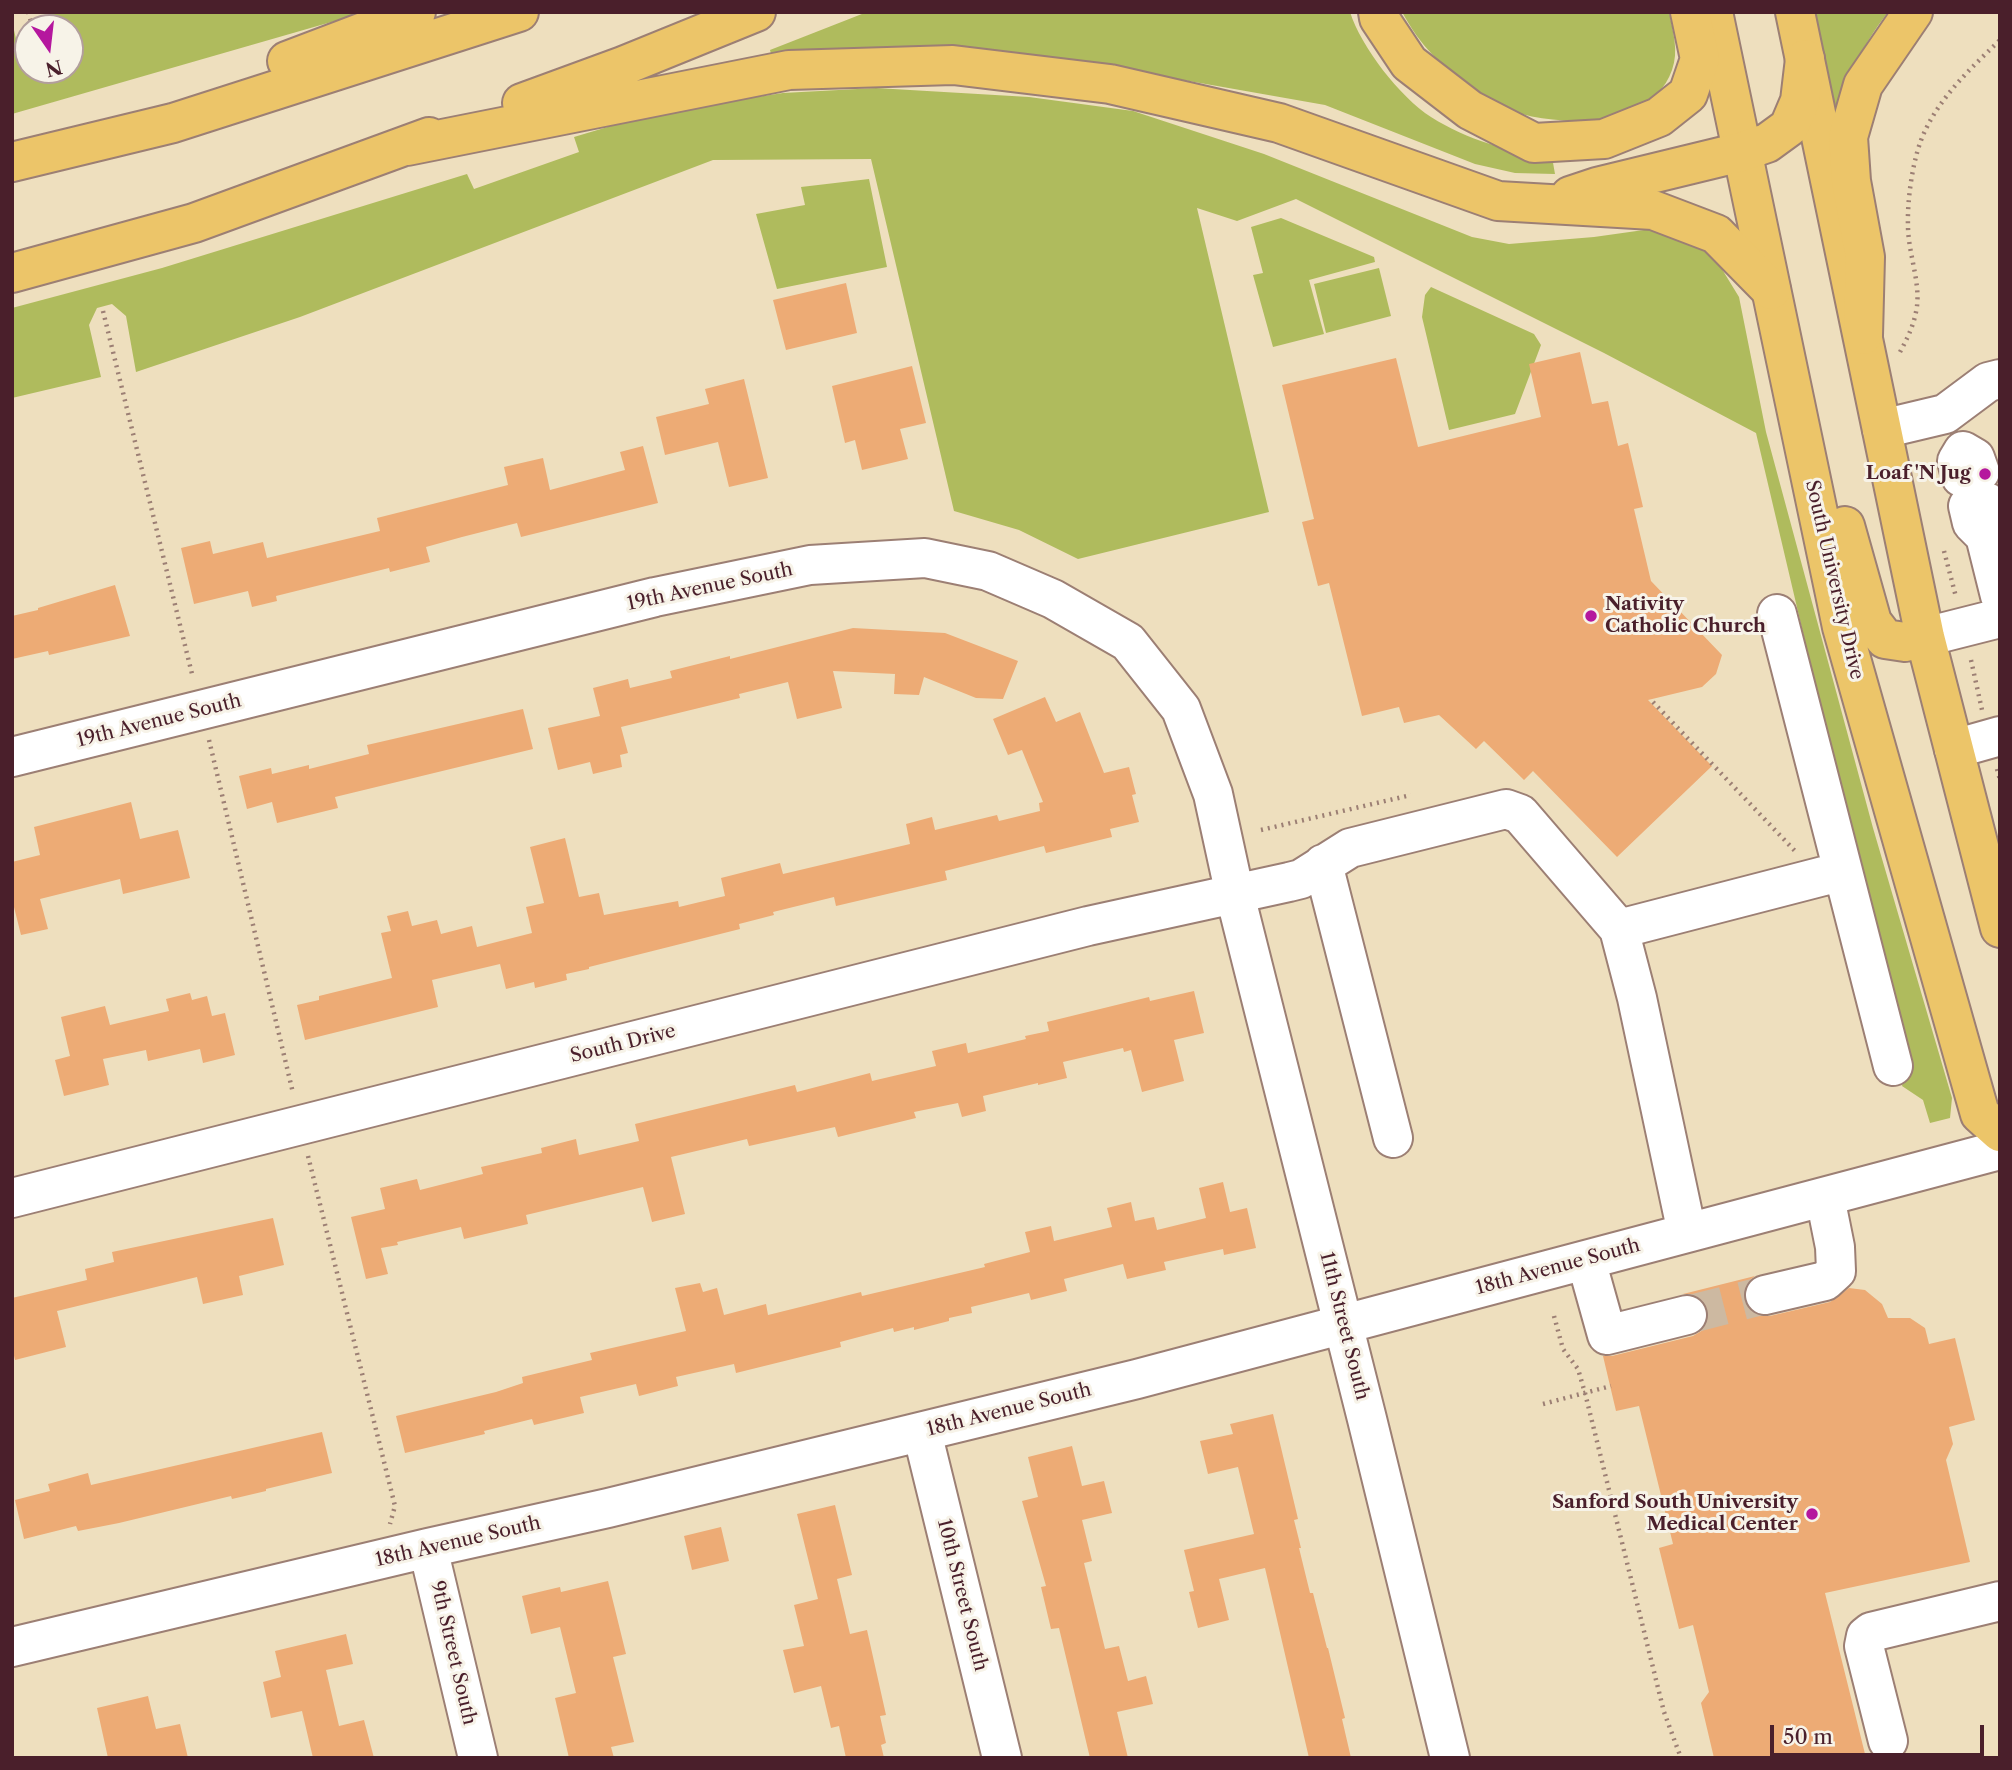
<!DOCTYPE html>
<style>
body{margin:0}
#map{position:relative;width:2012px;height:1770px;overflow:hidden;background:#eedfbe;font-family:"Libre Caslon Text",serif}
canvas{display:block}
.frame{position:absolute;inset:0;border:14px solid #4a1f2b;pointer-events:none}
.north{position:absolute;left:14px;top:14px;width:70px;height:70px;box-sizing:border-box;background:#f7f3e8;border:2px solid #b29e9c;border-radius:50%;rotate:166deg;font-size:19px;font-weight:700;line-height:28px;text-align:center;color:#4a1f2b}
.north::after{content:'';display:block;margin:auto;width:24px;height:32px;background:#b5179e;clip-path:polygon(50% 0,100% 100%,50% 72%,0 100%)}
.scale{position:absolute;left:1770px;top:1725px;width:214px;height:32px;box-sizing:border-box;border:4px solid #4a1f2b;border-top:0;padding-left:9px;font-size:21px;line-height:24px;white-space:nowrap;color:#4a1f2b;-webkit-text-stroke:5px #f7f3e8;paint-order:stroke}
</style>
<div id="map">
<canvas width="2012" height="1770"></canvas>
<div class="frame"></div>
<div class="north">N</div>
<div class="scale">50 m</div>
</div>
<script>
const g = document.querySelector('canvas').getContext('2d');
g.lineJoin = 'round';
function paint(path, color) { g.fillStyle = color; g.fill(path, 'evenodd'); }
function stroke(path, color, width, dash) { g.strokeStyle = color; g.lineWidth = width; g.lineCap = dash ? 'butt' : 'round'; g.setLineDash(dash || []); g.stroke(path); }
function drawText(font, color, halo, rows, align = 'center') {
  g.font = font + ' "Libre Caslon Text",serif'; g.lineWidth = 6; g.setLineDash([]); g.textBaseline = 'middle'; g.strokeStyle = halo; g.fillStyle = color; for (const [text, x, y, turn = 0] of rows) {
    g.save(); g.translate(x, y); g.rotate((+turn || 0) * Math.PI / 180); g.textAlign = isNaN(turn) ? turn : align; if (halo) g.strokeText(text, 0, 0); g.fillText(text, 0, 0); g.restore();
  }
}
paint(new Path2D(`
 M48 12H366L12 114V21L22 66 47 79 56 76 58 70H70V28H52Z
 M867 12H1350C1361 47 1400 97 1431 117 1467 140 1510 152 1552 157L1555 174 1515 173 1475 164 1325 105 1098 65 773 61 770 50Z
 M1402 12H1669C1673 32 1679 51 1672 70 1650 133 1545 128 1496 105 1487 101 1478 93 1470 86 1438 62 1422 48 1402 12Z
 M1810 12H1888C1858 51 1850 76 1835 121Z
 M876 88 1029 97 1133 111 1264 154 1472 237 1509 244 1594 237 1658 228 1709 248 1739 297 1766 432 1873 828 1952 1098 1950 1118 1930 1123 1923 1100 1902 1086 1906 1071 1756 433 1604 353 1296 199 1237 221 1197 208 1269 512 1078 559 1019 530 954 511 871 159 713 160 300 317 136 372 126 316 112 304 97 308 89 325 101 377 12 398V308L162 268 467 174 474 189 579 152 574 137 631 120 698 106 783 93Z
 M869 179 887 267 777 289 756 214 805 205 801 187Z
 M1281 218 1374 257 1375 262 1309 280 1324 334 1273 347 1253 275 1263 273 1251 227Z
 M1379 268 1391 316 1326 333 1314 284Z
 M1431 287 1534 334 1541 345 1515 414 1449 430 1422 317 1425 295Z`), '#afbb5d');
paint(new Path2D(`
 M846 283 857 333 786 350 773 300Z
 M1580 352 1592 404 1608 401 1618 446 1628 443 1643 507 1634 509 1651 581 1722 655 1716 674 1702 687 1648 700 1712 766 1617 857 1533 771 1524 780 1484 741 1476 749 1439 715 1404 723 1399 707 1362 716 1329 583 1318 586 1302 522 1314 519 1282 385 1396 358 1418 447 1541 417 1529 364Z
 M912 366 926 423 900 429 908 459 862 470 855 440 845 443 832 386Z
 M744 379 768 478 729 487 718 442 665 455 656 417 709 404 705 389Z
 M643 446 658 503 521 537 517 523 462 537 426 547 430 562 390 572 389 568 276 596 277 601 252 607 248 591 194 604 181 548 210 541 213 554 263 542 267 558 380 531 377 518 508 485 504 467 543 458 550 490 625 470 620 452Z
 M115 585 130 636 49 655 48 651 12 659V616L38 610V608Z
 M853 628 945 633 1018 661 1003 699 976 698 924 677 919 695 894 694 895 674 833 671 842 708 797 719 788 682 739 694 740 698 621 727 628 753 620 755 622 767 593 774 590 762 558 770 548 728 600 716 593 688 628 679 630 688 672 678 670 671 730 656V659Z
 M1045 697 1056 722 1080 712 1104 773 1129 767 1136 794 1132 795 1139 822 1110 829 1112 837 1046 853 1044 846 945 871 947 880 836 906 834 897 773 912 774 915 739 924 740 929 589 967V969L566 974 567 980 535 988 534 982 506 989 500 964 432 980 438 1007 305 1040 297 1005 319 1000V996L392 978 381 933 391 931 387 916 408 911 412 926 437 920 441 934 472 926 477 947 532 933 526 907 544 903 530 847 565 838 579 897 599 893 604 915 678 901 679 907 725 896 721 878 780 863 783 874 910 844 906 824 932 817 935 830 997 815 999 821 1040 811 1039 803 1043 802 1022 750 1008 755 993 719Z
 M523 709 533 749 335 797 338 808 277 823 272 802 247 809 239 776 271 768 272 774 309 765V769L369 754 367 745Z
 M131 802 140 839 178 830 190 878 123 894 120 879 40 899 48 929 21 935 12 899V862L40 855 34 827Z
 M1194 991 1204 1033 1174 1040 1184 1081 1142 1092 1131 1050 1124 1052 1123 1048 1063 1062 1067 1078 1038 1085V1083L983 1096 986 1111 962 1117 958 1103 914 1112 916 1118 838 1137 835 1127 749 1146 747 1139 671 1157 685 1214 652 1222 643 1187 526 1215 528 1224 464 1239 461 1227 397 1242 398 1245 381 1248 388 1274 366 1279 351 1217 385 1209 380 1188 417 1179 420 1190 483 1174 481 1167 542 1153 541 1148 576 1139 579 1155 639 1141 635 1124 795 1085 797 1092 870 1073 872 1081 936 1066 932 1051 966 1043 968 1053 1026 1039 1025 1036 1049 1031 1047 1022 1149 997 1150 1001Z
 M190 993 192 1000 207 996 212 1016 225 1013 235 1055 203 1063 200 1049 148 1061 146 1050 103 1059 109 1085 64 1096 55 1060 70 1056 61 1017 105 1006 110 1025 169 1011 166 999Z
 M1223 1182 1230 1212 1247 1208 1256 1248 1224 1255 1223 1249 1164 1262 1166 1270 1127 1279 1123 1264 1064 1279 1067 1291 1031 1300 1029 1293 971 1307 972 1313 949 1318V1321L914 1330V1327L894 1332 893 1328 840 1342 841 1347 736 1373 734 1364 676 1377 678 1386 639 1396 636 1384 580 1397 584 1413 534 1425 532 1419 484 1431 485 1434 405 1453 396 1416 496 1392 523 1383 522 1377 592 1360 590 1353 686 1331 675 1288 700 1283 703 1292 717 1288 724 1315 766 1304 768 1315 861 1292 862 1296 985 1267 984 1264 1030 1252 1025 1232 1051 1226 1054 1241 1112 1227 1107 1208 1131 1202 1135 1221 1154 1217 1157 1230 1206 1218 1199 1188Z
 M273 1218 284 1265 239 1276 243 1295 203 1304 197 1277 57 1311 66 1347 15 1360 12 1347V1298L87 1280 85 1269 114 1262 112 1252Z
 M1755 1276 1750 1280 1744 1288V1299L1749 1309 1759 1316H1770L1830 1302 1849 1288 1865 1290 1882 1304 1888 1318H1910L1925 1328 1929 1344 1955 1338 1975 1420 1949 1427 1953 1444 1946 1460 1970 1562 1825 1593 1866 1758H1714L1701 1703 1709 1692 1693 1625 1679 1629 1659 1548 1673 1544 1639 1406 1616 1411 1603 1356H1612L1693 1336 1703 1330 1708 1322V1310L1702 1299 1694 1294H1683Z
 M1273 1414 1298 1519 1294 1520 1301 1548H1299L1310 1593H1313L1327 1648H1328L1345 1718 1342 1719 1351 1758H1309L1265 1568 1219 1579 1229 1620 1198 1628 1189 1592 1194 1591 1184 1550 1254 1534 1238 1467 1208 1474 1200 1441 1233 1434 1230 1424Z
 M322 1432 332 1473 266 1489V1491L232 1499 231 1496 119 1523 78 1531 76 1526 24 1539 15 1500 50 1491 48 1484 88 1473 91 1485Z
 M1072 1446 1082 1486 1104 1481 1112 1513 1082 1520 1092 1561 1084 1563 1105 1649 1119 1646 1128 1681 1146 1676 1153 1704 1117 1712 1128 1758H1090L1059 1628 1051 1629 1041 1587 1046 1586 1022 1501 1038 1497 1028 1457Z
 M835 1505 852 1575 837 1579 850 1634 867 1630 886 1715 880 1716 886 1743 881 1745 884 1758H846L839 1726 831 1728 821 1686 794 1693 783 1650 804 1646 794 1605 818 1599 797 1514Z
 M721 1527 729 1561 692 1570 684 1536Z
 M608 1581 626 1654 613 1657 634 1742 611 1747 614 1758H569L555 1698 576 1693 560 1627 531 1634 522 1596 560 1587 561 1592Z
 M346 1634 353 1664 326 1670 339 1726 364 1720 374 1758H313L302 1711 271 1718 263 1682 281 1677 275 1651Z
 M148 1696 156 1729 180 1724 188 1758H108L97 1708Z`), '#edab75');
stroke(new Path2D(`
 M1687 1315 1765 1295`), '#cdb9a1', 38, [38, 19]);
const minor = new Path2D(`
 M1882 429 1945 414 1988 382 2000 379
 M1961 477 1957 461 1963 451 1975 458 1980 472
 M1968 506 1972 523 1985 536 1992 520 1987 502
 M1985 536 2000 596
 M1777 614 1893 1066
 M1925 637 2000 618
 M1954 749 2000 736
 M12 757 655 597 810 565 925 558 988 571 1053 599 1128 642 1181 709 1213 794 1235 895 1367 1419 1450 1758
 M1323 864 1393 1138
 M1619 929 1843 871
 M12 1198 1088 926 1289 882 1301 879 1350 848 1506 809 1520 814 1619 929 1637 998 1687 1233
 M1586 1260 1607 1335 1687 1315
 M1765 1295 1825 1281 1836 1271 1835 1247 1825 1197
 M922 1432 1002 1758
 M428 1548 478 1758
 M12 1647 428 1548 608 1508 1137 1379 2000 1150
 M1888 1741 1864 1646 1866 1636 1871 1632 2000 1601`);
const major = new Path2D(`
 M1713 12 1842 627 1980 1114 2000 1132
 M1795 12 1925 637 2000 928
 M1845 526 1872 622 1885 639 1905 642 1925 637`);
const highway = new Path2D(`
 M1378 12 1379 18 1409 63 1470 110 1534 143 1604 139 1659 117 1688 94 1700 59 1690 12
 M287 61 416 12
 M522 103 623 66 756 12
 M407 146 789 70 953 65 1110 84 1279 123 1498 201 1653 210 1716 234 1771 290
 M12 162 173 123 519 12
 M1570 196 1597 187 1741 152 1767 143 1789 127 1800 101 1805 59
 M12 273 194 223 429 137
 M1863 335 1865 257 1851 181 1848 137 1863 85 1913 12`);
stroke(minor, '#9c7f74', 42);
stroke(major, '#9c7f74', 42);
stroke(highway, '#9c7f74', 42);
stroke(new Path2D(`
 M28 12 33 28
 M44 70 45 73
 M103 311 193 678
 M1900 352C1907 339 1913 327 1916 312 1922 285 1908 254 1908 226 1907 200 1913 155 1925 131 1941 96 1972 67 2000 40
 M1944 551 1956 597
 M1971 660 1982 710
 M1653 702 1795 851
 M209 740 293 1093
 M1997 769 2000 780
 M1261 830 1411 795
 M308 1156 395 1506 390 1524
 M1554 1316 1563 1349 1578 1369 1585 1393 1664 1712 1681 1758
 M1543 1404 1611 1386`), '#9c7f74', 4.5, [2, 5]);
stroke(minor, '#fff', 38);
stroke(major, '#ecc569', 38);
stroke(highway, '#ecc569', 38);
for (const [x, y, r, color] of [
 [1985,474,7,"#b5179e"],
 [1591,616,7,"#b5179e"],
 [1812,1514,7,"#b5179e"]
]) { const dot = new Path2D(); dot.arc(x, y, r, 0, 2 * Math.PI); g.fillStyle = color; g.fill(dot); stroke(dot, '#f7f3e8', 2.5); }
drawText('bold 19px', '#4a1f2b', '#f7f3e8', [
 ["Loaf 'N Jug",1971,474],
 ["Nativity",1605,605,"left"],
 ["Catholic Church",1605,627,"left"],
 ["Sanford South University",1798,1503],
 ["Medical Center",1798,1525]
], 'right');
drawText('19px', '#4a1f2b', '#f7f3e8', [
 ["South University Drive",1834,580,77],
 ["19th Avenue South",710,587,-12],
 ["19th Avenue South",159,721,-14],
 ["South Drive",623,1044,-14],
 ["18th Avenue South",1558,1267,-15],
 ["11th Street South",1344,1326,76],
 ["18th Avenue South",1009,1410,-14],
 ["18th Avenue South",458,1542,-13],
 ["10th Street South",962,1595,76],
 ["9th Street South",453,1653,77]
]);
</script>
